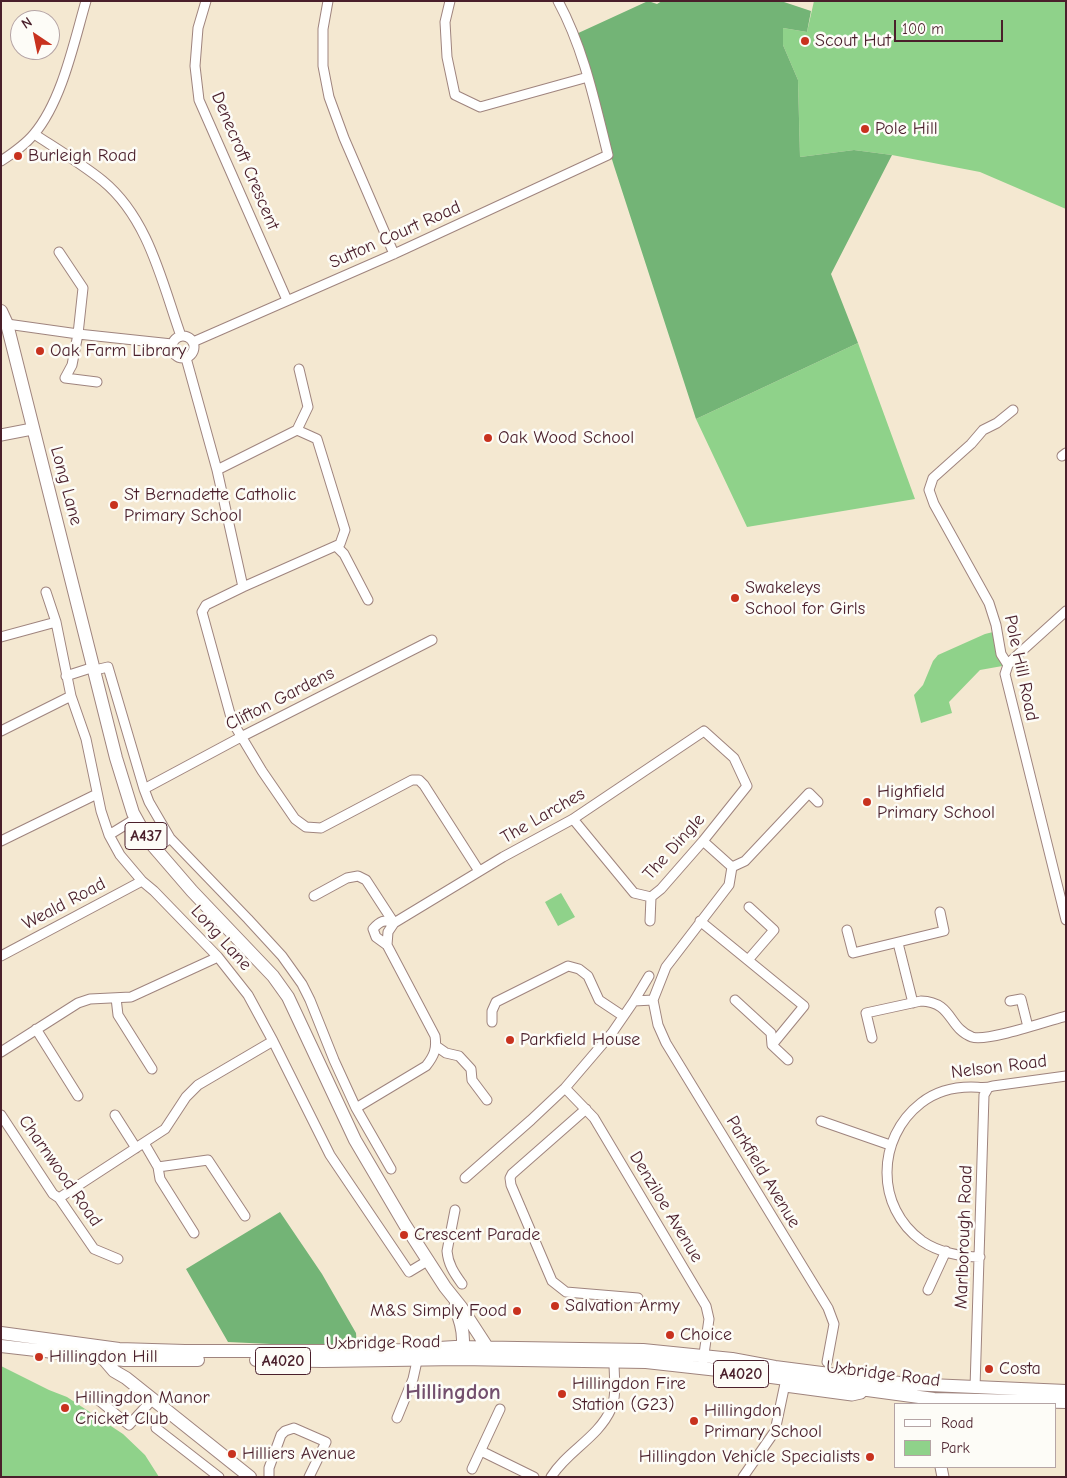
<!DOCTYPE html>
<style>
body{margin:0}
#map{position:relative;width:1067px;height:1478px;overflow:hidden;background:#f4e8d1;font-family:"Comic Neue",sans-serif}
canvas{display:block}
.frame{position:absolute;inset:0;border:2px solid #4a1f2b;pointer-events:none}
.legend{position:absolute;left:894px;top:1403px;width:162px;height:65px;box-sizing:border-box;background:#fdfcf7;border:1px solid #b5a4a5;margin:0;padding:6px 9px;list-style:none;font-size:15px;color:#4a1f2b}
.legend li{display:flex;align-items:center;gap:10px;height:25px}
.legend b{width:25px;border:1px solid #b5a4a5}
.north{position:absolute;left:10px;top:10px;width:50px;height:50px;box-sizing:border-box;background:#fdfcf7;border:1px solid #b5a4a5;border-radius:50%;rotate:326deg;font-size:14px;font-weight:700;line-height:20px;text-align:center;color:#4a1f2b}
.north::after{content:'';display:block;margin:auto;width:18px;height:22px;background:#c8321e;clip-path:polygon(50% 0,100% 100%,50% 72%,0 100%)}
.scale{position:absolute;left:894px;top:20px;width:109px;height:22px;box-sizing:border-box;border:2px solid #4a1f2b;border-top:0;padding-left:6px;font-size:15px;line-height:18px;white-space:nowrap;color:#4a1f2b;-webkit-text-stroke:4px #fdfcf7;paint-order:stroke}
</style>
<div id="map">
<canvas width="1067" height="1478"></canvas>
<div class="frame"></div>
<ul class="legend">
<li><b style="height:6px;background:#fff"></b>Road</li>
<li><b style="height:14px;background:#8fd28a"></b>Park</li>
</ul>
<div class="north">N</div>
<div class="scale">100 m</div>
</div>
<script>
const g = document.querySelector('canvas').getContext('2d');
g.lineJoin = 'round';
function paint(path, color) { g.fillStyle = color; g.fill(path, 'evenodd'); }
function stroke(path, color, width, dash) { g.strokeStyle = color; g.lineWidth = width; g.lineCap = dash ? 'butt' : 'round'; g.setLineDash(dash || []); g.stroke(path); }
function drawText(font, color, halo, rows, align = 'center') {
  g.font = font + ' "Comic Neue",sans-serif'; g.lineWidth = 5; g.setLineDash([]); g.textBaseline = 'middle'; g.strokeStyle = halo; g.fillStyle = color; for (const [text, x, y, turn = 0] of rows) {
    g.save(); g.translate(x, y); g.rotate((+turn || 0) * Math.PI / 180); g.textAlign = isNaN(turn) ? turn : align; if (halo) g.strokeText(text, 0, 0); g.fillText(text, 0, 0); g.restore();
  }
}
paint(new Path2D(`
 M814 1H1066V209L980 172 892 155 854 150 800 157 798 80 783 45V28L807 32Z
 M858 343 915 499 747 527 696 419Z
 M997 631 1008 665 980 670 949 702 952 713 921 723 914 695 923 685 933 661 938 655 985 634Z
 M561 893 575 917 558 926 545 902Z
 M1 1366 49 1390 67 1397 123 1434 145 1455 159 1477H1Z`), '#8fd28a');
paint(new Path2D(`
 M648 1 657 4 662 1H781L811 11 807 32 783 28V45L798 80 800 157 854 150 892 155 831 274 858 343 696 419 614 166 574 35Z
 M280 1212 322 1274 356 1333 357 1348 228 1342 186 1269Z`), '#73b476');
const street = new Path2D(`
 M206 1 198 28 195 66 199 100 287 300
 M328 1 323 29V66L329 97 344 138 394 254
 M450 1 445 22 447 57 455 95 480 107 588 77
 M34 134C57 149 82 164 103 181 149 219 162 283 181 336
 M1 161C13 153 25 145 34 134 62 101 74 42 86 1
 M59 252 83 288 78 334 72 365 65 378 97 382
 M7 324 78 334 172 344
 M172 347a11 11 0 1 1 22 0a11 11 0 1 1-22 0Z
 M193 342 394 254 608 155C595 103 584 49 558 1
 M186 358 217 470 243 587 206 605 202 612 232 721 262 771 295 819 306 827 321 828 412 780H419L424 785 479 871
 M297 430 308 407 299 369
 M1062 456 1066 453
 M217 470 297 430 317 439 345 530 340 544 243 587
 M336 546 344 554 368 600
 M46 592 56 622 71 696 86 739 101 811 109 835 120 855 142 881 154 891 218 957 248 995 273 1041 330 1155 409 1272 429 1260
 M1066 611 1013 659 1008 665 1005 674 1066 920
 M1 637 56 622
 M1008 665 1001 654 996 625 989 603 934 504 929 490 933 478 971 444 983 430 997 423 1013 410
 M95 670 108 667 144 789 149 802 170 838 155 850
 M66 676 94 667
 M1 731 71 696
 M144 789 241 737 432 640
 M109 835 135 819
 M170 838 248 919 282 956 302 984 310 1000 334 1060 356 1108 391 1169
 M1 841 97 794
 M703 841 732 867
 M732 867 729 885 666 967 653 1000 658 1025 666 1043 828 1308 834 1324 827 1362
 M732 867 745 861 809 793 818 802
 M314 896 347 878 358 876 366 880 394 923
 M650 921 651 897
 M700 921 804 1006 772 1045
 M847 930 853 953 944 931 940 912
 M898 943 913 1003
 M387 945 376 937 373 929C380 921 384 919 394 923
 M1 956 142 881
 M748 960 774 930 749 907
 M116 998 118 1015 152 1069
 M735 1000 771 1033 772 1045 788 1060
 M634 1001 649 976
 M1010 1001 1021 999 1028 1027
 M492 1022V1011L496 1002 568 966 579 969 588 976 599 1000 623 1016
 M36 1029 78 1096
 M872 1038 866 1013 921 1001C953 1002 948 1028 972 1037 987 1042 1048 1021 1066 1016
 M436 1046 446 1053 459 1056 471 1069 472 1080 487 1100
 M1 1052 78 1003 90 999 131 997 218 957
 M565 1088 594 1118 706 1306 709 1319 703 1361
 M356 1108 426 1066C434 1056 437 1049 435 1036L387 945 388 932 394 923 503 857 573 819 704 731 734 758 747 786 703 841 661 889 651 897 634 893 573 819
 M586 1109 512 1174 510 1178 511 1185 552 1281 566 1292 638 1298
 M1 1115 53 1194 59 1198 94 1249 118 1259
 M115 1115 136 1148
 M821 1121 890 1145
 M144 1143 158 1167 160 1179 194 1233
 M158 1167 208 1160 245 1216
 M465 1178 531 1120 565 1088 612 1033 634 1001 653 1000
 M59 1198 165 1129 186 1097 198 1085 273 1041
 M455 1210 447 1251C448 1264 454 1273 462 1284
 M980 1257C961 1257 938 1252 922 1241 875 1207 876 1138 921 1103 935 1092 953 1087 971 1087 979 1087 985 1089 993 1086L1066 1076
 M928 1290 946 1251
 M785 1387 852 1396 861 1394 865 1390
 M975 1388 984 1095 988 1088
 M96 1398 129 1425 152 1400
 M397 1418 413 1379 417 1361
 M156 1428 219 1477
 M481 1451 534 1477
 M472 1469 500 1409
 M269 1477V1468L281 1435 285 1431 294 1428 326 1442 309 1477
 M551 1477C567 1451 598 1438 611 1409 617 1396 614 1377 614 1362
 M743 1477 775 1431 786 1379`);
const secondary = new Path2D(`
 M1 435 32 429
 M941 1467 943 1477`);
const primary = new Path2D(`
 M1 311 7 324 116 758 133 813 148 840 192 891 273 976 288 997 355 1140 405 1225 445 1287 461 1307 487 1347
 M455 1307C461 1321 466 1338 461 1353
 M1 1333 119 1349 185 1351H323L407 1350 455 1347 643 1350 732 1359 775 1367 907 1384 1066 1391
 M1 1346 124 1360H198
 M102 1357 114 1371 126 1378 250 1477
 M256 1360 323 1361 459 1359 646 1362 727 1371 934 1399 1066 1402`);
stroke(street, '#9f847e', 11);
stroke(secondary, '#9f847e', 13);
stroke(primary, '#9f847e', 14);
stroke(street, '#fff', 9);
stroke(secondary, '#fff', 11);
stroke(primary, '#fff', 12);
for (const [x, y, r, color] of [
 [805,41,5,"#c8321e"],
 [865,129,5,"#c8321e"],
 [18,156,5,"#c8321e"],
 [40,351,5,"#c8321e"],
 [488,438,5,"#c8321e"],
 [114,505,5,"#c8321e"],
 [735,598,5,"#c8321e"],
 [867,802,5,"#c8321e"],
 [510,1040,5,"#c8321e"],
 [404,1235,5,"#c8321e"],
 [555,1306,5,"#c8321e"],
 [517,1311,5,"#c8321e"],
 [670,1335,5,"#c8321e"],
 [39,1357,5,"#c8321e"],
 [989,1369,5,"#c8321e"],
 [562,1394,5,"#c8321e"],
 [65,1408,5,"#c8321e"],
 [694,1421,5,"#c8321e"],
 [232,1454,5,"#c8321e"],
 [870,1457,5,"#c8321e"]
]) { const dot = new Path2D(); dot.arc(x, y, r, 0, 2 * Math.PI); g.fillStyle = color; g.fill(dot); stroke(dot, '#fdfcf7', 2); }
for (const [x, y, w] of [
 [146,836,42],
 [283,1361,55],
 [741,1374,55]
]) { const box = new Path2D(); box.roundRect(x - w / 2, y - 13.5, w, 27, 4); g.fillStyle = '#fdfcf7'; g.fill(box); stroke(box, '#4a1f2b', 1); }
drawText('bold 16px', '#4a1f2b', null, [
 ["A437",146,836],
 ["A4020",283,1361],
 ["A4020",741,1374]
]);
drawText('18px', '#4a1f2b', '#fdfcf7', [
 ["Scout Hut",815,41],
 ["Pole Hill",875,129],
 ["Burleigh Road",28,156],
 ["Oak Farm Library",50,351],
 ["Oak Wood School",498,438],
 ["St Bernadette Catholic",124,495],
 ["Primary School",124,516],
 ["Swakeleys",745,588],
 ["School for Girls",745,609],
 ["Highfield",877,792],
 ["Primary School",877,813],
 ["Parkfield House",520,1040],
 ["Crescent Parade",414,1235],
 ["Salvation Army",565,1306],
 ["M&S Simply Food",507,1311,"right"],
 ["Choice",680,1335],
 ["Hillingdon Hill",49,1357],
 ["Costa",999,1369],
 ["Hillingdon Fire",572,1384],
 ["Station (G23)",572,1405],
 ["Hillingdon Manor",75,1398],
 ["Cricket Club",75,1419],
 ["Hillingdon",704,1411],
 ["Primary School",704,1432],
 ["Hilliers Avenue",242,1454],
 ["Hillingdon Vehicle Specialists",860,1457,"right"]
], 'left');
drawText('18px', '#4a1f2b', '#fdfcf7', [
 ["Denecroft Crescent",245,161,67],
 ["Sutton Court Road",395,235,-24],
 ["Long Lane",66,486,75],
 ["Pole Hill Road",1021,668,78],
 ["Clifton Gardens",280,699,-27],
 ["The Larches",543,816,-30],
 ["The Dingle",674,847,-48],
 ["Weald Road",64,904,-28],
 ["Long Lane",221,938,48],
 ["Nelson Road",999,1067,-7],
 ["Charnwood Road",60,1171,55],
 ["Parkfield Avenue",763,1172,59],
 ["Denziloe Avenue",666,1207,59],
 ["Marlborough Road",964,1237,-88],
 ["Uxbridge Road",383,1343,-1],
 ["Uxbridge Road",883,1374,7]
]);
drawText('bold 22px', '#734f6e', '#fdfcf7', [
 ["Hillingdon",453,1393]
]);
</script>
